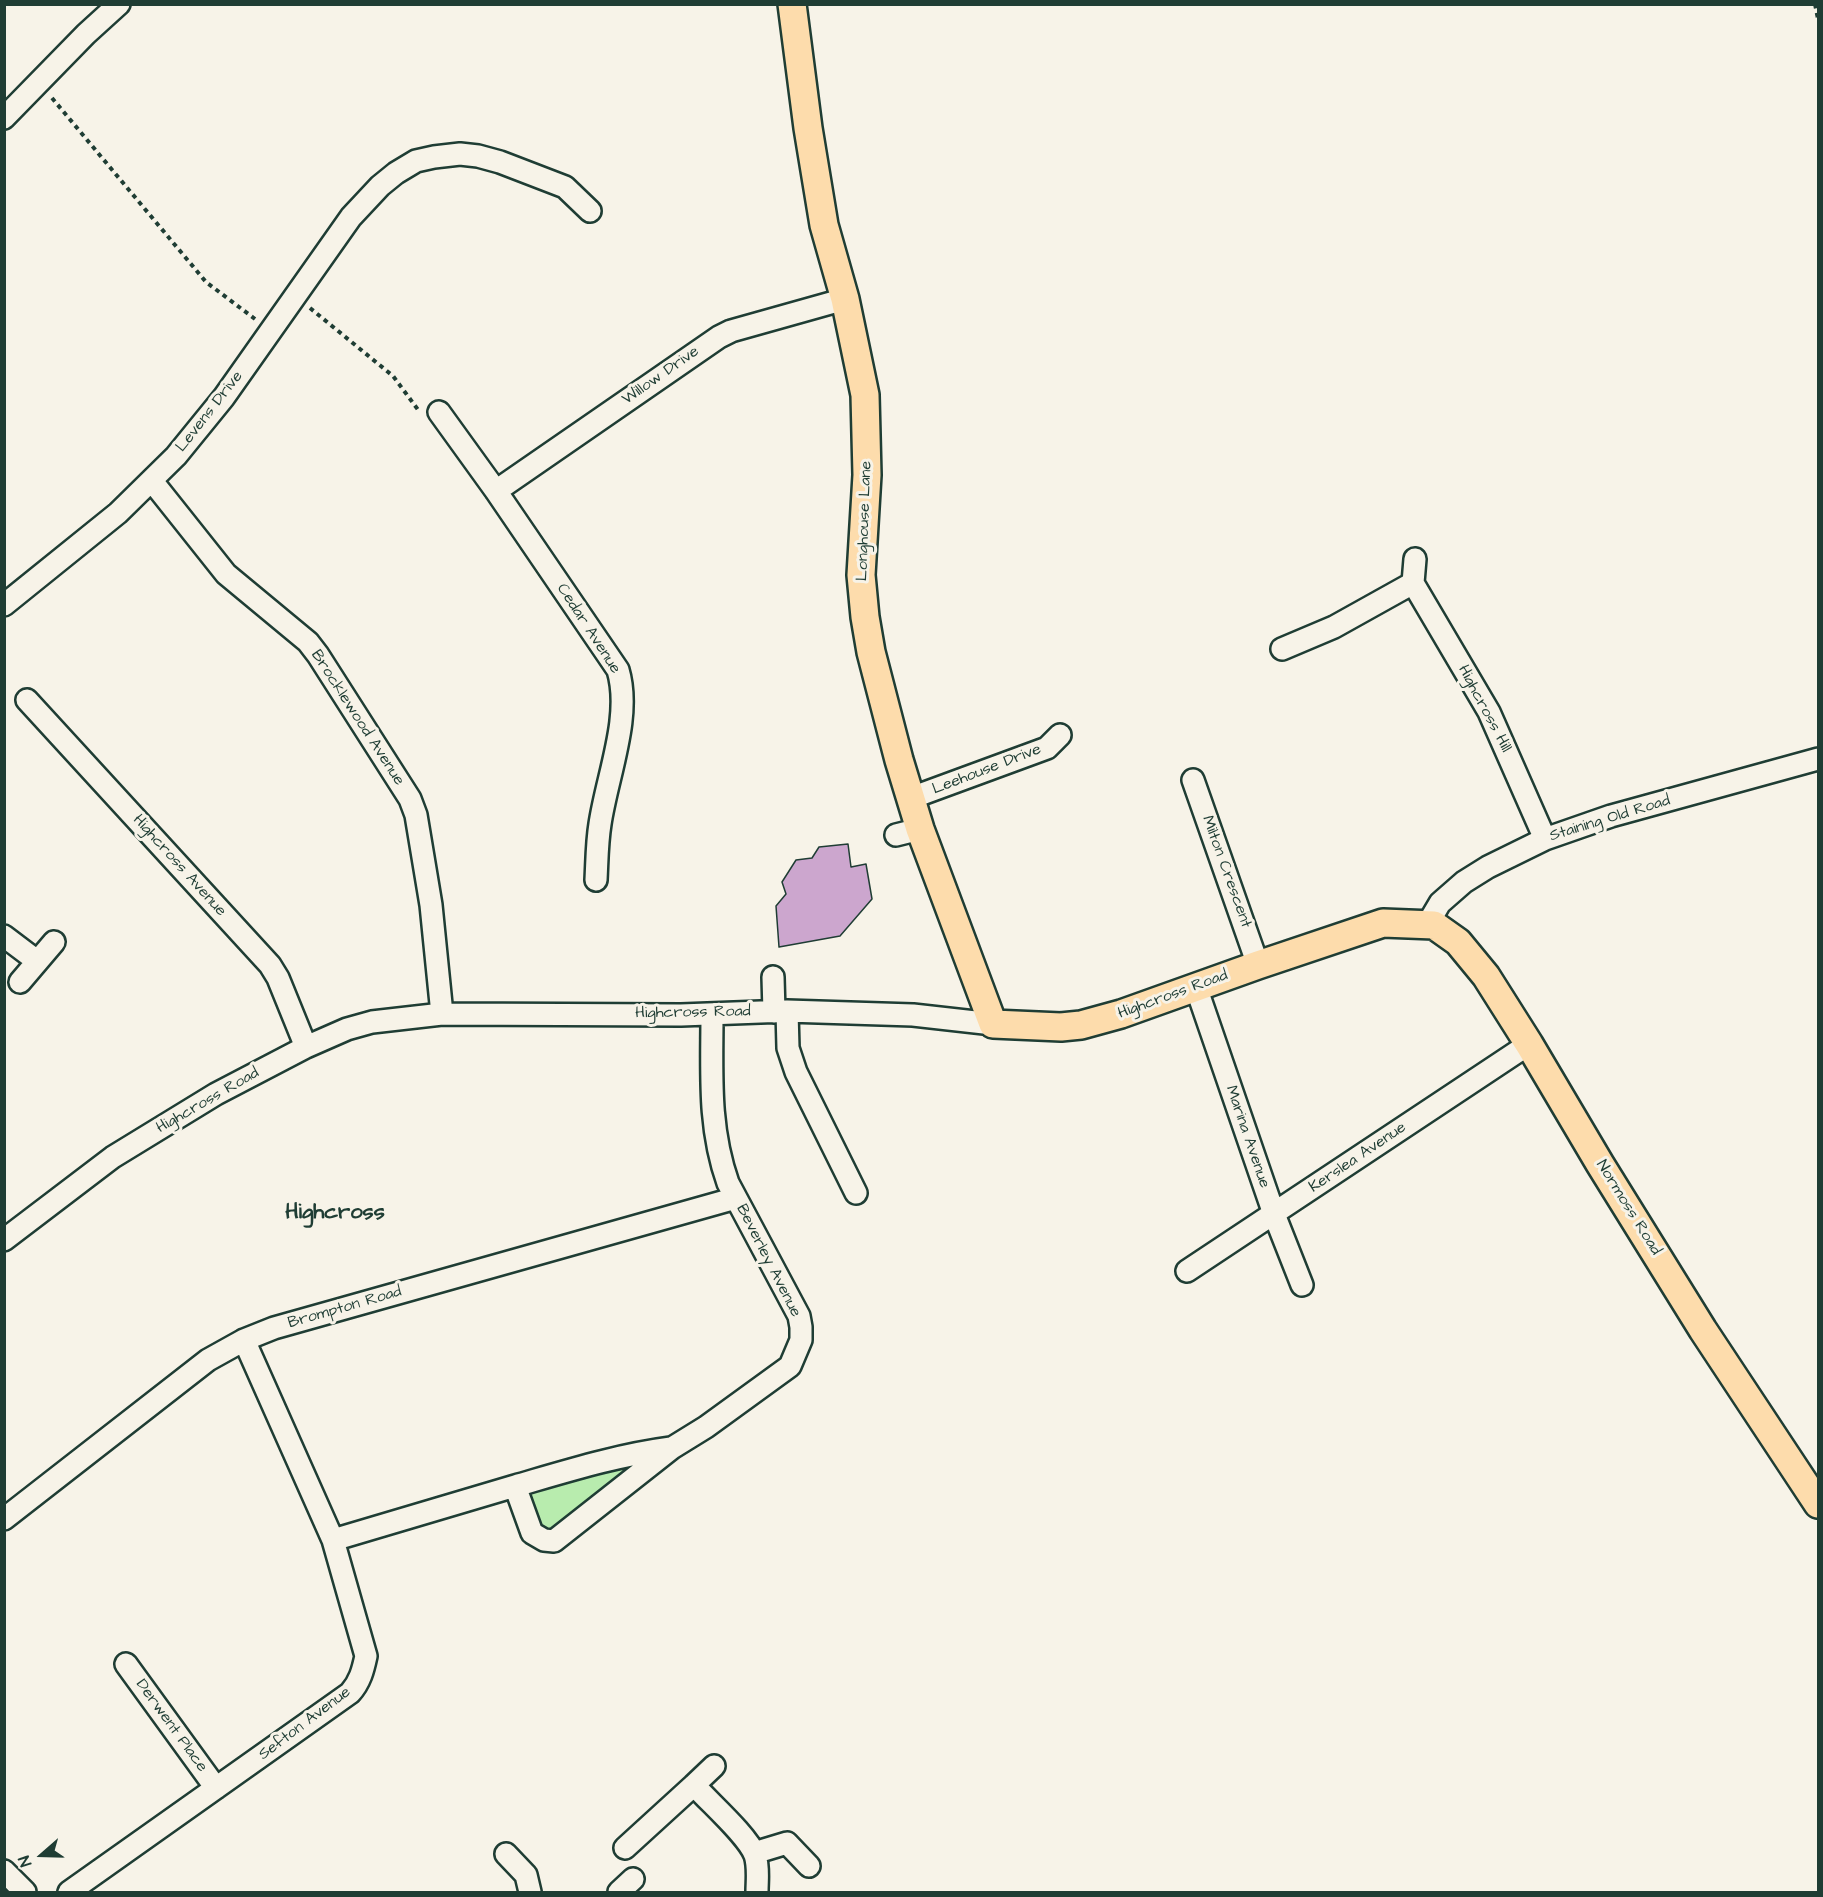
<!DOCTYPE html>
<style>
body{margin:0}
#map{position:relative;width:1823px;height:1897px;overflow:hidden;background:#f7f3e8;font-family:"Architects Daughter",sans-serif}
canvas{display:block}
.frame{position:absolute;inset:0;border:6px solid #1f3d34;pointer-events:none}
.north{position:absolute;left:12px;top:1825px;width:60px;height:60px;-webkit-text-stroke:4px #f7f3e8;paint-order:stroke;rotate:250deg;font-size:16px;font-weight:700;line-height:24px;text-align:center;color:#1f3d34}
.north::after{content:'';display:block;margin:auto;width:21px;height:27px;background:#1f3d34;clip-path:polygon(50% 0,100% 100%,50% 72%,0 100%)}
</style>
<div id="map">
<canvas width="1823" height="1897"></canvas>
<div class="frame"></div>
<div class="north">N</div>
</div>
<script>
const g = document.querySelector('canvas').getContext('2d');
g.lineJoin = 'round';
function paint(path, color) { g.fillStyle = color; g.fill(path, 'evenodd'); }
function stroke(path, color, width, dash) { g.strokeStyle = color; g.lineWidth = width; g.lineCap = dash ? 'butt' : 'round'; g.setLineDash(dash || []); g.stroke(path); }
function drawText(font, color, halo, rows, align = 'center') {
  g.font = font + ' "Architects Daughter",sans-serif'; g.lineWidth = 6; g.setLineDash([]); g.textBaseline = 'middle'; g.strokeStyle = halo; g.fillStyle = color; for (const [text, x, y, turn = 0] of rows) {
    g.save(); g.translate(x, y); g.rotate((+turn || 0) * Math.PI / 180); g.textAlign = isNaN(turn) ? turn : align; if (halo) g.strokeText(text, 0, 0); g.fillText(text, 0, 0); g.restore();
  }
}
paint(new Path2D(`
 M672 1448 544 1540 515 1486Z`), '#b8ecae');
const building = new Path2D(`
 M848 844 851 867 866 864 872 899 840 936 779 947 776 906 786 894 782 882 796 860 812 858 819 847Z`);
paint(building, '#cca6ce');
stroke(building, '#1f3d34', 1.5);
const minor = new Path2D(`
 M4 118 86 34 119 4
 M439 412 496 491 618 670C632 717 607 776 600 824 597 842 597 861 596 880
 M152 481 226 574 308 642 318 655 410 799 416 815 431 905 442 1014
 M496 491 719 337 731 331 845 299
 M1415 559 1413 583 1489 712 1545 839
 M4 605 118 513 176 456 224 397 351 217 380 186 396 173 416 161 434 157 460 154 478 156 500 162 565 187 590 211
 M1282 649 1334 627 1413 583
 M27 700 270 965 278 978 306 1047
 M1193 780 1258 965
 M911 798 1047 748 1060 735
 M896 835 920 829
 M1427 925 1440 903 1464 882 1488 867 1545 839 1611 816 1818 759
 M4 936 37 961
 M773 977 774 1012
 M20 982 54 942
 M1196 987 1274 1214 1302 1285
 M787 1011 788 1048 796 1072 856 1193
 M4 1240 113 1157 216 1094 306 1047 347 1029 372 1022 442 1014 681 1015 787 1011 913 1015 993 1024
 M1187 1271 1529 1044
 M515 1486C567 1471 618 1455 671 1448
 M4 1519 208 1360 244 1340 274 1328 736 1198
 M333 1540 515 1486 532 1533 544 1540 554 1541 672 1448 706 1427 790 1366 801 1340V1327L799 1316 728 1183C708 1127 712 1073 712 1014
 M126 1664 216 1788
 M694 1785 714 1766
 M625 1848 694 1785C710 1803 747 1835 755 1855 759 1867 757 1880 757 1892
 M754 1853 787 1843 809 1866
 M506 1854 526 1875 530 1892
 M4 1871 25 1892
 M69 1892 350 1693C360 1682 363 1670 366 1656L333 1540 244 1340
 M619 1892 633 1879`);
const major = new Path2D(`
 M792 4 808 128 824 225 845 299 865 395 867 475 861 575 865 617 871 652 899 760 920 829 993 1024 1061 1027 1081 1025 1121 1014 1258 965 1383 923 1434 925 1458 942 1486 976 1529 1044 1600 1164 1703 1330 1818 1504`);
stroke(minor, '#1f3d34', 26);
stroke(major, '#1f3d34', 32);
stroke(new Path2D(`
 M1815 4 1818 19
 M52 98 206 282 255 319
 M310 308 393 376 419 411`), '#1f3d34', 4, [4.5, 4.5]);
stroke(minor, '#f7f3e8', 21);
stroke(major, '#fddcac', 27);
drawText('16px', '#1f3d34', '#f7f3e8', [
 ["Willow Drive",661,376,-35],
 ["Levens Drive",210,412,-52],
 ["Longhouse Lane",865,521,-88],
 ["Cedar Avenue",588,629,57],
 ["Highcross Hill",1484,709,62],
 ["Brocklewood Avenue",357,718,57],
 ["Leehouse Drive",987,770,-21],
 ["Staining Old Road",1610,819,-17],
 ["Highcross Avenue",179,866,48],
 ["Milton Crescent",1226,872,70],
 ["Highcross Road",1173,995,-20],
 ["Highcross Road",693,1013,-1],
 ["Highcross Road",208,1101,-30],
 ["Marina Avenue",1247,1137,71],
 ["Kerslea Avenue",1358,1158,-34],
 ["Normoss Road",1628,1208,58],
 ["Beverley Avenue",768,1261,63],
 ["Brompton Road",345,1308,-16],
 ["Sefton Avenue",305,1724,-37],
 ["Derwent Place",171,1726,54]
]);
drawText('bold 22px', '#1f3d34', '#f7f3e8', [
 ["Highcross",335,1213]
]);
</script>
